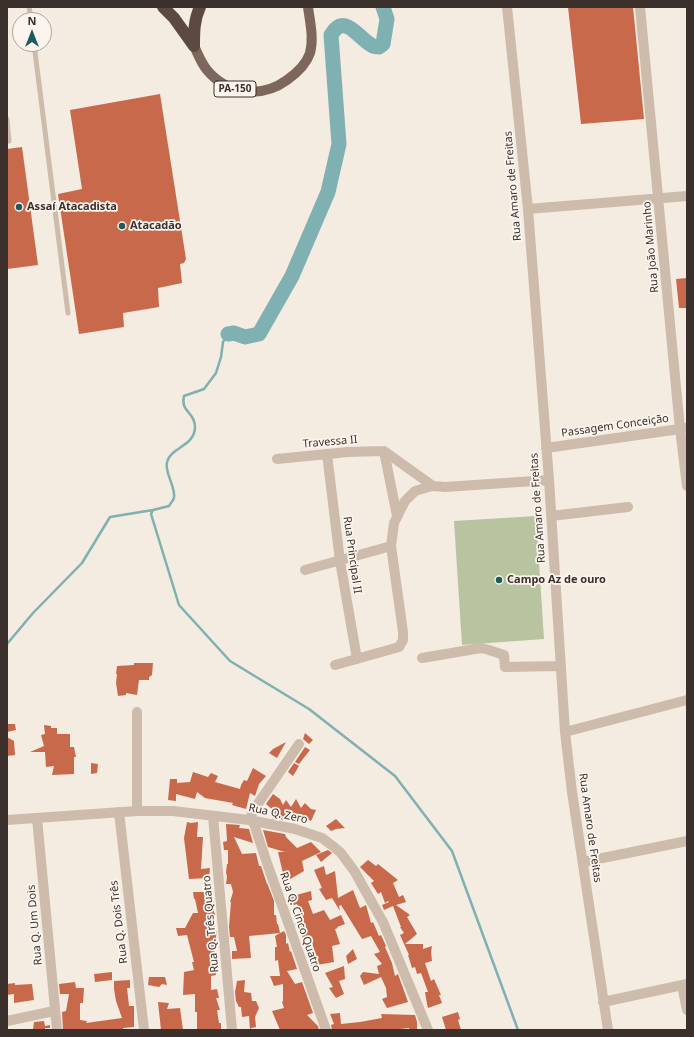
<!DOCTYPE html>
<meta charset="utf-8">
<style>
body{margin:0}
#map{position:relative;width:694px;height:1037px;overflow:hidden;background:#f4ebe1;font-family:"Noto Sans",sans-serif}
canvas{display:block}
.frame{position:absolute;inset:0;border:8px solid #3b302b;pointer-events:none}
.north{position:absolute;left:12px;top:12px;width:40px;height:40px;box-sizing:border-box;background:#fbf5ee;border:1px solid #aea6a0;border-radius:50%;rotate:0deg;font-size:11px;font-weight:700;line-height:16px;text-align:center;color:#3b302b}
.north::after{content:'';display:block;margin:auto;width:14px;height:18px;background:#1f5a5e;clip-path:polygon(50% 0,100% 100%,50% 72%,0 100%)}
</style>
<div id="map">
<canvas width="694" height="1037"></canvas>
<div class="frame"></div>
<div class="north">N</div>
</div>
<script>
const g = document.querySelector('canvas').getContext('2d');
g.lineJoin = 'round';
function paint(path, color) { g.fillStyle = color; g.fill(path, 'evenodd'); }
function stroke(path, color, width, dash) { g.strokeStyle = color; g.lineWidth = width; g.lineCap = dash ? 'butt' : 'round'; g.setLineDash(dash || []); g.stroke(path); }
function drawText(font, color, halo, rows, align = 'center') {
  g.font = font + ' "Noto Sans",sans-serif'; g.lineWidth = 3.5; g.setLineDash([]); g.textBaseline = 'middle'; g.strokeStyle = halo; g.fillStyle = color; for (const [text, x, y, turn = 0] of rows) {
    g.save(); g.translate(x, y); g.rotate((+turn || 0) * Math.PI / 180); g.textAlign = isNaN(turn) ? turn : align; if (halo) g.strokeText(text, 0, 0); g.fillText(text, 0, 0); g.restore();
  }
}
paint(new Path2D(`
 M536 516 544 639 462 645 454 521Z`), '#b8c4a0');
stroke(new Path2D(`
 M228 334 223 342 221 357 216 373 204 389 184 396C180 412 195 412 195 427 195 446 171 447 167 462 164 472 176 487 174 498 173 501 170 504 169 506L153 510 151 514 179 605 230 661 309 709 395 776 452 851 518 1030
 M7 644 33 613 82 563 110 517 153 510`), '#7fb0b2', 2.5);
stroke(new Path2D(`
 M228 334 234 333 245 337 259 334 292 276 328 192 339 144 331 35C345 11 359 40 373 46 375 47 377 47 379 47L383 44 387 19 383 7`), '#7fb0b2', 15);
paint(new Path2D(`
 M568 7H633L644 119 581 124Z
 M160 94 186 259 184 263 180 264 182 283 158 288 159 307 123 313 124 327 79 334 58 194 82 189 70 110Z
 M22 147 38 265 7 269V149Z
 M687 278V308H679L676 279Z
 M134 663H153L152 675 149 677V680H139L137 695 126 693V695L118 696 116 683 117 674H116L117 666 134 665Z
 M7 724H15L16 730 7 732Z
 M44 725 51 726V728H57V734H70V747H74L76 757H74V774L52 775 54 766 46 767 45 752H30L44 746 41 735 45 734Z
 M305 733 313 740 309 744 303 739Z
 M7 737 14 741 15 755 7 756Z
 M286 742 277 758 269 753 273 749Z
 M305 747 310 750 299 764 295 762Z
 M91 763 98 764 97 773 91 774Z
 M294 763 299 766 293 776 288 772Z
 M253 768 266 776 259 784 255 796 250 793 246 809 232 805 233 803 205 798 197 792 195 799 176 794V801L168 800 170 779H177V783L190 782 193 772 208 777 211 773 218 776 215 782 240 789 241 785 244 780 247 781Z
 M273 794 280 799 283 805 286 800 291 807 296 799 301 808 305 803 311 809 316 810 311 821 302 816 299 820 282 816 283 820 280 819 273 811V810L266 804Z
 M336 819 345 828 336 829 331 831 326 826Z
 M187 822 191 823 198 822 197 837H203L201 869 210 868 209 878 189 879 184 838Z
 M226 824 240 825 239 828 249 829 253 843 234 837 242 854 256 853 259 866H261L267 884V883L274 901V915H276L277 924H278L280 933 284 931 286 935V944L288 943 290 952 291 951 297 969 287 971 295 984 302 982 313 1013 307 1015 318 1026 319 1030H280L272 1011 284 1008 282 1002 283 1001V984L274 986 270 976H280L278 960 275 961V947H277L275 936 280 933 249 936 251 958 232 959V951H237L234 937H230L229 927 231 902H230L233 892 231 884H226L227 877 226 872 227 864H228V850H224L223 842 227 841Z
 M263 830 285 834 286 837 297 848 311 842 321 852 302 861 304 871 285 882 278 852H285L268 847Z
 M328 850 332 853 321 862 316 855Z
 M368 860 376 866 378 864 398 880 393 883 399 897 403 895 406 902 396 905 410 915 407 917 417 934 405 944H423V949L432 946 431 952 432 961 425 963 431 981 434 979 441 995H439L442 1003 428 1008 427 1004 425 992H428L421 973 417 974 415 967 412 968 408 955H409L400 935 404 933 400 927H401L393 906 384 910 382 905 389 902 388 901 385 903 381 892 378 894 371 883 374 881 360 867Z
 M324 866 326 875 335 871 338 898 353 890 360 908 366 905 371 923 373 922 379 936 381 935 386 946 385 947 392 963 395 976 398 974 408 1002 387 1008 382 999 387 997 386 988 381 977 364 985 360 976 363 972 379 974 377 966 382 964 374 954 380 952 371 936 362 939 341 905 339 906 340 911 332 898 326 900 319 889 322 888 314 870Z
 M311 891 312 900 308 901 313 914 324 910 330 920 341 915 345 924 337 927 338 928 335 929 340 944 332 946 334 962 311 966 310 957 316 955 310 938 304 941 299 927 295 924 297 923 296 921 302 918 297 904 291 906 289 897Z
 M193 892H209L206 901H214V912L215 914 214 926H215V931H217L214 949 216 975 211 976V990L217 989 219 998H216L220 1010H217L219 1023H221V1030H197V1012H195V994L183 995 184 972 194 970 192 962H194L187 935 178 936 176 928H185L193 913H198L195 899H194Z
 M353 949 357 959 348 964 346 956Z
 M344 966 345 979 339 981 344 994 336 998 329 988 333 987 325 973Z
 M112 972V980L95 982 94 974Z
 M149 977H165L167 985 162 984 159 987 148 985Z
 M130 980V988H127L129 1006H134V1027L123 1028V1030H63L62 1012 66 1011 69 994H60L59 984 75 982 76 988H84L83 1003H80V1020L87 1021 86 1023 122 1018 116 1001 114 989V981Z
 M245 980 244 992 251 993 252 1001H256L259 1008 255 1017 256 1027 251 1028 250 1030 249 1016 242 1017 241 1007H239L236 1001 235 992 237 981Z
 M15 983V985L32 984 34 1000 14 1003V994L7 995V984Z
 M158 1002 169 1003 167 1009 180 1008 183 1030H161Z
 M458 1012 460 1019 458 1020 461 1030H446L442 1017Z
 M340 1013 341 1024 360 1022 382 1018 381 1014 415 1015 417 1022V1030H409V1028L391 1030H332L331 1025 334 1024 330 1014Z
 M44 1021 45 1026 50 1025V1028H45V1030H33L34 1022Z`), '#c8694b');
stroke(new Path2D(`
 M29 7 31 20
 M34 44 68 313
 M7 119 9 141`), '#cdbbac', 5);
stroke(new Path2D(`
 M507 7 528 209 549 480 565 732 572 792 608 1030
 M640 7 680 429 687 486
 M528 209 687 196
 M546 448 687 428
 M384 451 397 516
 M384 451 433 486
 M327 454 340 561 357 659
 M277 459 348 452 384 451
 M551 516 628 507
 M305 570 391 546
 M422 658 481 648 489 650 504 655 505 667 561 666
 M335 665 399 647 403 640V632L391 546 394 523 405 501 415 491 432 486 445 487 549 480
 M565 732 687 700
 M137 811V712
 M119 812 144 1030
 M213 816 232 1030
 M37 818 57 1030
 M7 820 137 811H173L249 820 295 829 322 838 334 847 341 853 355 872 361 883 383 922 428 1030
 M249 820 255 808 299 744
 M253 821 267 863 326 1030
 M583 862 687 841
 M682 985 687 1010
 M603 1002 687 984
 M7 1021 54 1011`), '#cdbbac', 10);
stroke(new Path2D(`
 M194 46C198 54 201 63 207 70 227 94 261 99 287 80 297 73 306 65 310 53 314 38 310 22 308 7`), '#7d675c', 10);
stroke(new Path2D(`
 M163 7 174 18 194 46
 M194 46C194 32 194 20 200 7`), '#5c4a42', 12);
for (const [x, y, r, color] of [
 [19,207,4,"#1f5a5e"],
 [122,226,4,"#1f5a5e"],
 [499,580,4,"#1f5a5e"]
]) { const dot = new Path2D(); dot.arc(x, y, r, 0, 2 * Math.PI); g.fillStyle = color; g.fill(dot); stroke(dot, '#fbf5ee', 1.5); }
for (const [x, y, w] of [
 [235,89,42]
]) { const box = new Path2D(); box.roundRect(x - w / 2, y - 8, w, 16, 3); g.fillStyle = '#fbf5ee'; g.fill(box); stroke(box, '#3b302b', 1); }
drawText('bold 10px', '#3b302b', null, [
 ["PA-150",235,89]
]);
drawText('11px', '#3b302b', '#fbf5ee', [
 ["Rua Amaro de Freitas",513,186,-95],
 ["Rua João Marinho",651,247,-95],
 ["Passagem Conceição",615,426,-8],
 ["Travessa II",330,442,-5],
 ["Rua Amaro de Freitas",538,508,-94],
 ["Rua Principal II",352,555,82],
 ["Rua Q. Zero",278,814,12],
 ["Rua Amaro de Freitas",590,828,82],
 ["Rua Q. Dois Três",119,922,-97],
 ["Rua Q. Cinco Quatro",300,922,71],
 ["Rua Q. Três Quatro",211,924,-95],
 ["Rua Q. Um Dois",35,925,-95]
]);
drawText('bold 11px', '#3b302b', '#fbf5ee', [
 ["Assaí Atacadista",27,207],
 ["Atacadão",130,226],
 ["Campo Az de ouro",507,580]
], 'left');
</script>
